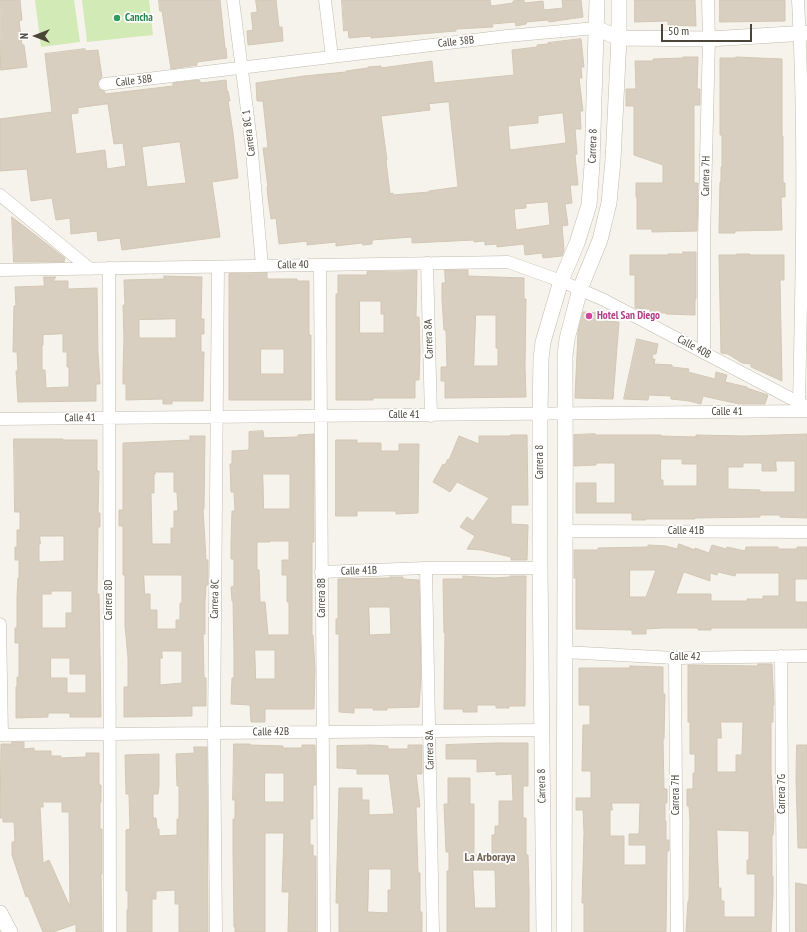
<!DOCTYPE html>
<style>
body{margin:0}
#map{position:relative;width:807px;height:932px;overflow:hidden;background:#f6f3ec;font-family:"PT Sans Narrow",sans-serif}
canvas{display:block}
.north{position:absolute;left:16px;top:16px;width:40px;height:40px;-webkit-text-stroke:3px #fff;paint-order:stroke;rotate:270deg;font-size:11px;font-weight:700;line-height:16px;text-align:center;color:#4b4439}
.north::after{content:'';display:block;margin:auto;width:14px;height:18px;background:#4b4439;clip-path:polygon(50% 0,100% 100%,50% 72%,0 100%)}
.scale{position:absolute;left:661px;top:24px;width:91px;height:18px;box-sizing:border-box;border:2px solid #4b4439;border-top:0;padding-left:5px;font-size:12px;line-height:14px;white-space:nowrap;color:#4b4439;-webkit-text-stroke:3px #fff;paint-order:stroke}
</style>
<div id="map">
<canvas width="807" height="932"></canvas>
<div class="north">N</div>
<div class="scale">50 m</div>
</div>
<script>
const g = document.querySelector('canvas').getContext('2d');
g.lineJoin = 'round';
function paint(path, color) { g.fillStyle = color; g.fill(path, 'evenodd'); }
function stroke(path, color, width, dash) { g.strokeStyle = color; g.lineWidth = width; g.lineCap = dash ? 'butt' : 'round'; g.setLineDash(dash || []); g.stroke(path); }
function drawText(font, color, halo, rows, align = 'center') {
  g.font = font + ' "PT Sans Narrow",sans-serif'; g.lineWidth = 3.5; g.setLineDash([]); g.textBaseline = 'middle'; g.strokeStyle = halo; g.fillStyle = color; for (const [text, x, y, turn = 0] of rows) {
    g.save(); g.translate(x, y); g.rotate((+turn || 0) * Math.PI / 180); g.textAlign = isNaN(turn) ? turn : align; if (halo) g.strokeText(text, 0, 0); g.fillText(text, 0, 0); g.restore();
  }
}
paint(new Path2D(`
 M35 0H74L80 42 41 47Z
 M82 0H149L153 35 87 42Z`), '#d2eab5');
const building = new Path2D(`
 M0 0H20L22 20 19 21 22 45H24L27 67 1 70Z
 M159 0H220L225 48H226L227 58 197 62V65L171 69 162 11H160Z
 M256 0H276L279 27H282L283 41 248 45 247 31 253 30 251 13 257 12Z
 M342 0H490L491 6 513 3V1L524 0V3L543 1 544 10 563 8 562 0H581L583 17 549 22 548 20 526 22V24L516 26 515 22 492 24 493 27 456 29V31L371 38V36L349 38 348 30 344 31Z
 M635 0H695L696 26 668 25V21L635 22Z
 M720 0H785V21L720 22Z
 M581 39 584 67H581L582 78H579L583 111H580L581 129H575L577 154 575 155 578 185H570L572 203 565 204 568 225 562 226 564 250 562 256 543 258 542 253 525 255 524 244 497 247V244L485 245V241L474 242V240L412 243V237L372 240V244L363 245 362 243 336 246V242L307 245V241L279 244 276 218 271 219 268 198 267 187H268L263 148H268L263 101H257L256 83 304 76 346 72V71L368 68V67L381 66V68L432 61 434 83 514 75 512 50 537 47V45L548 44V43ZM449 102 458 187 429 191V192L393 195V193L390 194 386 161 387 160 381 116 430 110 429 104ZM563 113 566 143 510 150 508 126 538 123V116ZM548 202 550 225 516 230 514 209 526 208V204Z
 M85 49 86 51 98 50 102 77 98 81V85L99 89 104 91 105 94 173 86V83L199 80 201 83 226 80 227 91H228L230 101H228L233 133 238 178 212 182 220 237 122 250 120 238 98 241 97 231 71 234 70 218 56 220 52 198 31 201 27 169 0 171V119L52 112 45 54ZM108 104 114 144 123 143 126 166 107 169 105 150 76 154 71 114 78 113V108ZM180 142 186 183 147 187 142 147Z
 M683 57H698L697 89H700V105H694V183H698L697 231 652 232V229H637V197H636V183H663V165L634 155V106H626V89H636L635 61H653V59L683 58Z
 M736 57 782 59V136H783V183H785V197H781L782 230 735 231V233H719L720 182H721V167H722V135H720V58H736Z
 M12 217 65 258 64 262H14Z
 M683 252H696V299H695V315L666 314V313L650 312V309L635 308V275H630V255H668V254H683Z
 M737 254H750V255H784V280H780L782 381 751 367V364L742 363 728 354 721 353 719 255H737Z
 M445 270H468V276L524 278V299H526L525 366 526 397 445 398V381H441V367H447L446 330H444L442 299V283H445ZM476 315H496V348H498V366H474Z
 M417 271 416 317H419L420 351 419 380H415V398H373V400H336V294H338V275H367V272ZM360 301H381V314H384V333H360Z
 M267 273V279H297V281H309V335H311V400H229V274ZM261 349H284V374H261Z
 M164 276 202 277 201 319H204V334H201V352H204L203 401H172V404H163V399L126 400V384H123V371L124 339 123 305H125L124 280 164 279ZM176 319V338H139V320Z
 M44 277H56L53 281H68V289L97 288 98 354 100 384H96V401L18 402 16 371H18L17 352H13L14 306H16L15 287 44 286ZM63 334V352H67V367H69V387L46 388 45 370H42V345H43V335Z
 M583 312 606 313V321L619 322 613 399 575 398 578 333Z
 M637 339 658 344 656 354H653L652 359H655L654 364 672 365V367L689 369 688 372 715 379 716 372 727 375 725 382 747 387V388L768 395 765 404H739L703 396 701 404 689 401 671 399V396L649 395 648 400 624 399Z
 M263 431 264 438 298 437V435L314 434V542H312V635H313L315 669 314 709H265V722H251L250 705 231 704 232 678H234V652L233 601H232L231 587 234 586V559H231V543L232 511H235L234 492H231L230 464H232V451L249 450V432ZM263 474H290V509H264ZM270 541H289V560H282V575H287V602H289V635H268L265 602H260L259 570H257V542H270ZM255 650H275V679H256Z
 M595 434V435H661V436L696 437V435L743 436 807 434V518L780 517V515H760V517L695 518V519H646V520H632V513H576V483H596V503H615V463H596V465L574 466V435ZM661 459H682V464H697V486H663V480H661ZM776 461H795V492H760V490L728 489V467H743V463H762V471H776Z
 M511 435H527L528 505H511V524L528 525 527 560H511V557L481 550 467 549 475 536 460 527 467 517 473 521 489 498 457 482 450 492 433 482 443 464 445 465 448 459 449 460 459 436 479 444V436H511Z
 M190 436H205L204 509H203L206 560H208V585H206L205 602V634H203L204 678H206V706H192V716L124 717V687H128V658L125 626V575H123V526H119V510H123V443L190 440ZM155 472H174V492H177L178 511H174V528H171V544H152L151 493H154V474H155ZM144 575H182V603H180V620H176V629H157V610H150V594H145ZM162 651H182V683L160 685V658H162Z
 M14 439H63V440H97V471H99L98 513H100V527H98L97 594H99L101 717H70V713H48V717L16 718V687H17V677H19V643H15V628H17V596L18 578H19V560H15V547H17V530H20V512H15ZM40 536H64V561L39 562V544H40ZM51 591H72V613H66V628H42V594H51ZM51 658H70V674H86V693H67V678H51Z
 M336 440H357V443H381V451H399V444H419L418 513 396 514V511H357V516H336Z
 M679 544 695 550V548L709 553 712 545 726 549 727 547 745 551 746 547H778V549H797V547H807V579H795V602H807V628H711V630H698V628H662L646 629V634H632V630L576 629V578H574V550H598V548L648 547V545L666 546 677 549ZM630 570H656L646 597H630ZM684 572 710 581V573L717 575 718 572 735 576 736 573H779V596H763V599H747V601H711V594H676Z
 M463 576 495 578 510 577V576H526L525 706H509V708H496V705H477V712H463V709H444L445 633H444L443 579H463Z
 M390 577H403V579L419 580 421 677 419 707 387 708V710H373L374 708H354V713L339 712V634H336V619H338V579L390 578ZM369 607H390L391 634 370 635Z
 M758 664H772L774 705H773V722H771V773L774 819 773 835H772V876H773V894L771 932H686L688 901H689L690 821 689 806H687V789H693V773H695V754H690V722H688V665L758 666ZM721 722H743L742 755H736V772H717V738H721ZM717 830 749 831V860H747V874H755V917H724V901H721V888H719Z
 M630 666 663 667V694H665L664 739H663L664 789H667V803H665V821H666V840H669V851H667L666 932H584V903H582L584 833 583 810H576V798H591V771H582L583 725H590V705H579V668H630ZM612 803H640L639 834H629V845H646V865H624V836H610V810H612Z
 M12 742H24V749L34 748V751H51V756H61V758L86 757V753H99V785H101V802H100V829H102V874H101L102 932H76V924L53 932H43L28 896 26 897 12 855V842H15L14 822H3V818H0L1 744H12ZM43 802H62V812H69L70 907 49 860 43 863 40 807H43Z
 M496 743H528V786H523V818H526V855H528L529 888V932H447V871H449V852H446L444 804H448V778H470V804H474V855H492V835H495V826H499V801H513L512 774 496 775V771L477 772V759H446V745ZM473 870H495L496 908H475Z
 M234 744H250V745L283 746V748H302V745H315L316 785H313V819H310V845H313V856H316V932H288L289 892H282L284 833H265V932H235V927H234L233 852V819H235V800H233ZM265 773H284V802H265Z
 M371 745 388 746V749H408V745H422V774H416L420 807H416L418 873H420V912H422V932H339V903H336L339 788H362V800H369V815L394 814 389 774H357V769L337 768V746ZM369 869H391V890H388V913L368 912Z
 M797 745H807V848H798L796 778Z
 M194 747H207L208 932H179V904H175V890L156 891V899H152V932H127V910H128V891H126V830L130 829 129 794H126L125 755 159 754V786L158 794H153V818H156L157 829H159V836L177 835V819H179V786H177L176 754 194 753Z
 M796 883 807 885V932H796Z`);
paint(building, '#d8cfc1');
stroke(building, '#d3c7b4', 1);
const minor = new Path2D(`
 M233 0 251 141 262 266
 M325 0 332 57
 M798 0C805 134 802 269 799 403
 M105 84 507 36 596 28
 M0 195 90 269
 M427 263 431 416
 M320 265 324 932
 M109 268 110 932
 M0 270 508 262 561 281 604 300 807 407
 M704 353V238L709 39 708 0
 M0 419 807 411
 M566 531 807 532
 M426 568 433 932
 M321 572 426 568H540
 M0 624 2 735
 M564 652 675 658 807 656
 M781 656 783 932
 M675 658 677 932
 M0 735 541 730
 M216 932 214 733 218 267`);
const tertiary = new Path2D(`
 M596 28 619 38 709 39 807 33
 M0 913 10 932
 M544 932 540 568V414L541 359 543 342 561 281 577 243 589 205 592 165 597 0
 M564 932C564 740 566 548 565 356L567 339 580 289 600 240 609 203 613 160 619 38V0`);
stroke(minor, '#c2bbae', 13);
stroke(tertiary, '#c2bbae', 16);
stroke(minor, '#fff', 12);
stroke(tertiary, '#fff', 15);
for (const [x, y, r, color] of [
 [117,18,4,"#2e9e5b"],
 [589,316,4,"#d1479c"]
]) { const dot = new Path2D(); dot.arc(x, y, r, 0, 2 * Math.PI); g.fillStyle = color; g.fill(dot); stroke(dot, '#fff', 1.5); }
drawText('bold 11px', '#27864d', '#fff', [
 ["Cancha",125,18]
], 'left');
drawText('11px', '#4b4439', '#fff', [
 ["Calle 38B",456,42,-6],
 ["Calle 38B",134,81,-7],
 ["Carrera 8C 1",249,133,-97],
 ["Carrera 8",593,146,-88],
 ["Carrera 7H",706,176,-89],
 ["Calle 40",293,265,-1],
 ["Carrera 8A",429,339,-92],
 ["Calle 40B",694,347,28],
 ["Calle 41",727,412],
 ["Calle 41",404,415],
 ["Calle 41",80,418,-1],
 ["Carrera 8",540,462,-90],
 ["Calle 41B",686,531],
 ["Calle 41B",359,571,-2],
 ["Carrera 8B",322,598,-90],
 ["Carrera 8C",215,599,-89],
 ["Carrera 8D",109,600,-90],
 ["Calle 42",685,657],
 ["Calle 42B",271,732,-1],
 ["Carrera 8A",430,750,-91],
 ["Carrera 8",542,786,-91],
 ["Carrera 7G",782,794,-90],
 ["Carrera 7H",676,795,-90]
]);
drawText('bold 11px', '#b23c85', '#fff', [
 ["Hotel San Diego",597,316]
], 'left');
drawText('bold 12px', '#6e6250', '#fff', [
 ["La Arboraya",490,858]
]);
</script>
